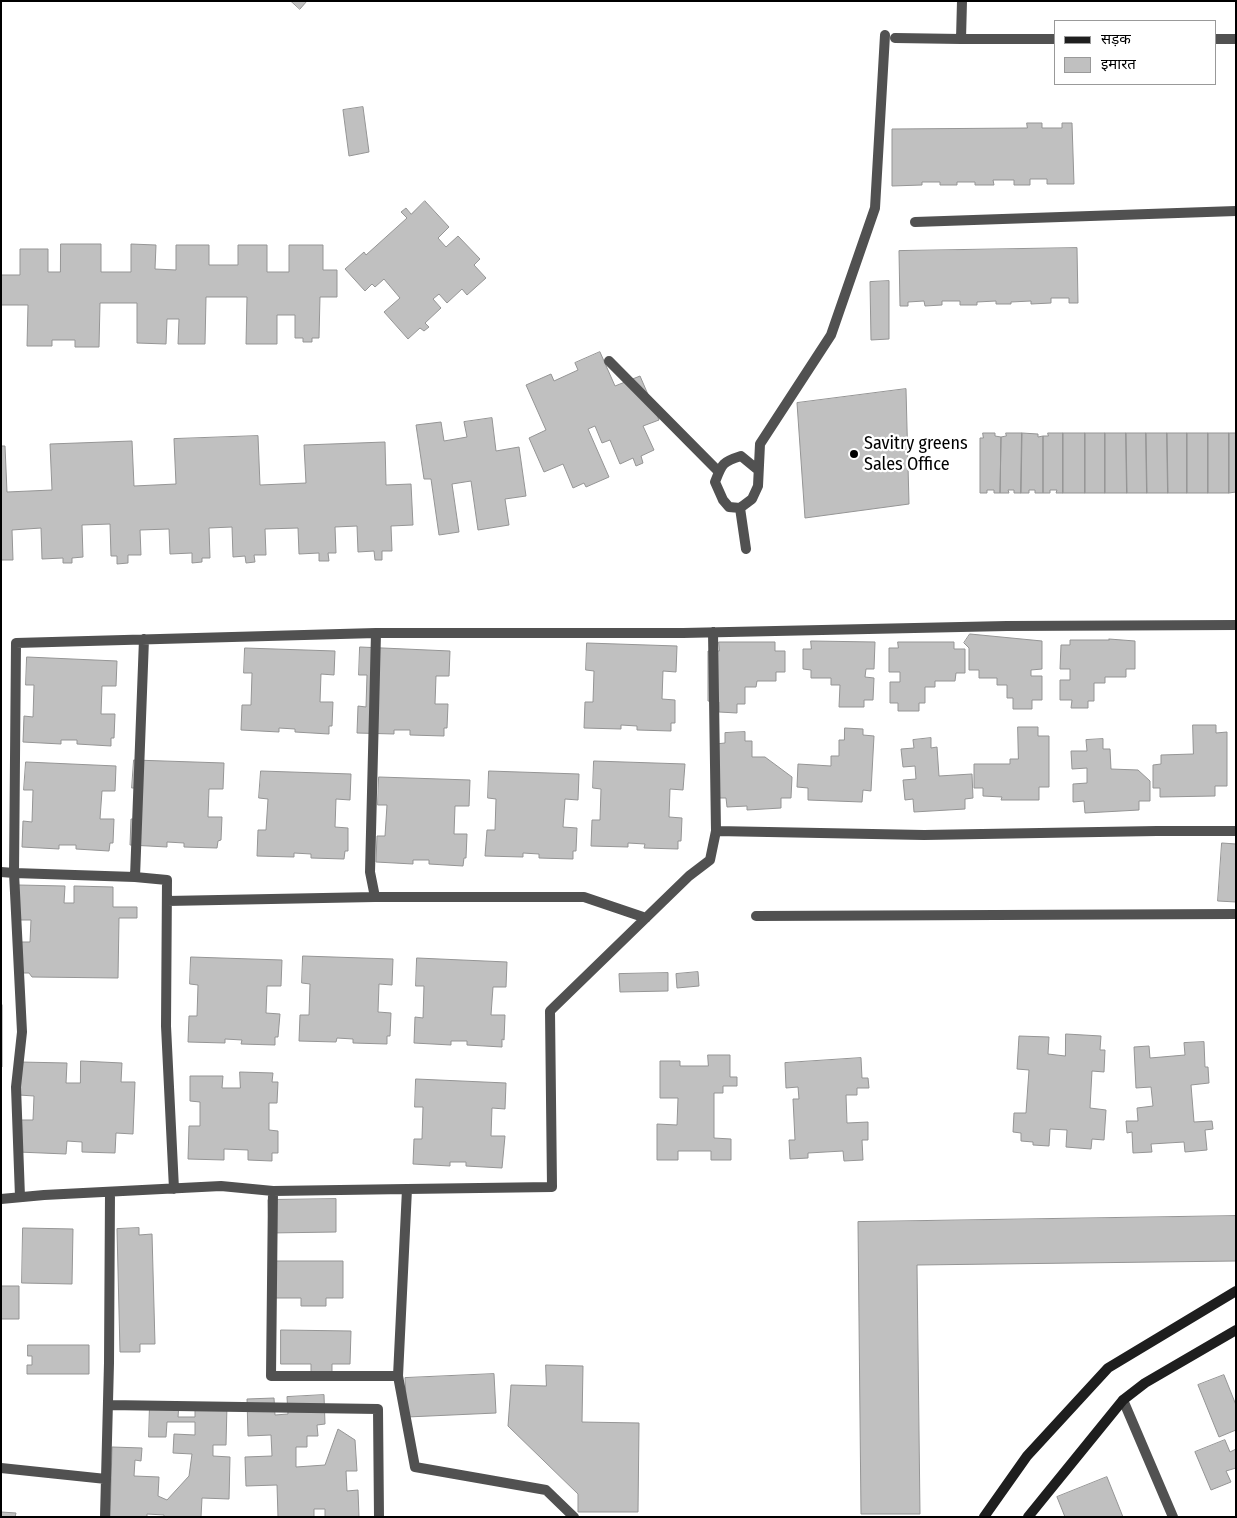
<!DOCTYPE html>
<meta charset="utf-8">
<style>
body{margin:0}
#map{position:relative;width:1237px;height:1518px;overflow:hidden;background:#fff;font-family:"Fira Sans Condensed","Noto Sans Devanagari",sans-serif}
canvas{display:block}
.frame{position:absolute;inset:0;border:2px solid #000;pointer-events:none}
.legend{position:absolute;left:1054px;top:20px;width:162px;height:65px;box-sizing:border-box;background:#fff;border:1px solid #999;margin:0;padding:6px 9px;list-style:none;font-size:15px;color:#000}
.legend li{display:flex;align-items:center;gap:10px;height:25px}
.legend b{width:25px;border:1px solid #999}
</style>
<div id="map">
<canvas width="1237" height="1518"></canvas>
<div class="frame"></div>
<ul class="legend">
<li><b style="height:6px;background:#1e1e1e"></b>सड़क</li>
<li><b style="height:14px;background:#c0c0c0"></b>इमारत</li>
</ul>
</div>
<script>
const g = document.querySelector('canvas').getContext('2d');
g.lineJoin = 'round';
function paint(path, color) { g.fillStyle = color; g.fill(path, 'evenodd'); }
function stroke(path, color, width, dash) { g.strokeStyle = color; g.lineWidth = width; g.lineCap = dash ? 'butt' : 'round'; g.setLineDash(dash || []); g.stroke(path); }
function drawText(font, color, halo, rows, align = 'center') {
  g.font = font + ' "Fira Sans Condensed",sans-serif'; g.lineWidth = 4.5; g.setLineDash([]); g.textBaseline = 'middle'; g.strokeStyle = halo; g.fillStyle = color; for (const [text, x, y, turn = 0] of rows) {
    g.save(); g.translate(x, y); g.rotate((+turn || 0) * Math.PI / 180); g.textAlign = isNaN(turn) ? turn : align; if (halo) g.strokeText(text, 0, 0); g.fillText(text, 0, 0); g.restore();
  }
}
const building = new Path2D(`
 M291 1H307L300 9Z
 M363 107 369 152 349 156 343 110Z
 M1027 123H1042V128H1062V123H1072L1074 184H1047V179H1030V185H1014V180H993L994 185H975V182H957V185H940V182H922V185L892 186V129L1027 128Z
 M425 201 449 227 438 238 446 247 458 236 480 259 474 265 486 278 467 295 462 289 447 303 439 294 433 299 441 308 425 323 429 327 424 331 420 328 408 339 384 312 400 298 384 279 375 287 372 284 365 291 345 269 364 252 366 255 407 218 401 212 406 208 411 214Z
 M61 244H101V272H131V244L156 245 155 269 176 270V245H209V265H238V245H267V272H289V245H323V270H337V297H320L319 338H312V342H303V338H295V315H277V344H246L247 297H206L205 344H178L179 319H167L166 344 137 343V303H100L99 347H75V340H52V346H27L28 305H1V275H20V249H48V272H60Z
 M1077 248 1078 303H1069V298H1051V303L1031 304V301L1011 302V304H996V301L977 302V305H960V301H942V305L925 306 924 301 908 302V306H900L899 251Z
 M889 281V339L871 340 870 282Z
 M600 352 615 386 640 376 659 420 643 426 654 450 641 456 643 463 636 466 633 458 620 464 610 440 602 443 595 426 588 429 609 477 586 487 584 483 573 488 563 464 544 472 529 438 546 430 526 385 551 374 554 381 578 370 575 363Z
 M906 389 909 504 805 518 797 403Z
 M492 418 496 451 519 447 526 496 505 499 509 525 478 530 471 481 452 484 459 532 439 535 431 479H424L416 425 441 422 444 441 467 437 464 422Z
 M983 433H995V436L1001 437 1000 493H994V490H987V493H980V438H983Z
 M1006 433H1022L1021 493H1014V490H1008L1009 493H1000L1001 437 1006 436Z
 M1022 433 1038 434V437L1043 436V493H1035V490H1029V493H1021Z
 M1048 433H1063V493H1056L1057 490H1050V493H1043V436H1048Z
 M1063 433H1085V493H1063Z
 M1085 433H1105V493H1085Z
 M1105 433H1126L1127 493H1105Z
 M1126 433H1146L1147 493H1127Z
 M1146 433H1167L1168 493H1147Z
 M1167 433H1187V493H1168Z
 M1187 433H1208V493H1187Z
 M1208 433H1229V493H1208Z
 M1229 433H1236V492L1229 493Z
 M258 436 260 485 306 483 304 445 385 442 386 485 411 484 413 525 391 526 392 551H382V560H375L374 551 358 552 357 526 335 527 336 553H328L329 561H319V553L299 554 298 528 265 529 266 555H254L255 562 246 563 245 556 233 557 232 527 209 528 210 558H202V562L192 563V553L170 554 169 529 140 530 141 555H128V563L117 564V556H111L110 524 82 525 83 557 72 558V563H63V558L42 559 41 528 12 530 13 560H1V446H5L7 492 52 490 50 444 132 441 134 486 176 484 174 439Z
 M970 634 1042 641V669L1031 670V676H1042V700H1032V709H1013V698H1007V685H997V678H979V670H969V648L964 643Z
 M1109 639 1135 641V669H1126V677H1105V683H1094V701H1088V708H1071L1072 700H1060V680H1070V669H1060L1061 645H1070V640H1109Z
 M811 641 875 642 874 669H866L865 677 874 678 873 700H864V707H839L840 685H831V678H811V670L803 669V649H811Z
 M719 642H775V651H785V672H776V681H757L756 687H745V704H737V713L719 712V702L708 701V651H719Z
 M898 642H954V649H965V673H956L955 681H935V687H925V703H919V711H898V703H890V682H900V672H889V648H898Z
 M587 643 677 646 676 672 663 671 662 699 675 700V723H671V731L637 730V726L621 725V729L584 728 585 702H593L594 671 586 670Z
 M360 647 450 651 449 676H436L435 704H448L447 728H444V736L410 735V730H394V734L357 733 358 706 366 707 367 675H359Z
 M245 648 335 651 334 675 321 674 320 702H333L332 726H329V734L295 732V729L279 728V732L241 730 242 705H251L252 673H244Z
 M27 657 117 661 116 686H102L101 714H115L114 738H111V746L77 744V740H61V744L23 742 24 716 33 717 34 685H26Z
 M1193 725H1216V733L1227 732V786H1215V796L1160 797V788H1153V765L1161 764V755L1193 754Z
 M1018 727H1038V736H1049V787H1039V800H1001L1002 797 983 796V788H974V764H1010V759H1018Z
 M845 728 863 729V735L874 736 871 791 863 790 862 802 808 800V788L797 787 798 764 831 766V756H839V740H844Z
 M745 732V741H752V757H765L792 777 791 798H781V808L747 810V806L727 807 726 798H717L715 744 725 743V733Z
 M931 738V748L937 747 939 776 972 774 973 798 965 799V809L914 812 913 799 905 800 903 780 916 779 915 766 903 767 901 749 914 748 913 740Z
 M1103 739V749H1110L1111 769 1138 770 1150 781V801H1139V810L1085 813 1084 801 1073 802V784L1087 783V768L1072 769 1071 751H1087L1086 740Z
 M134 760 224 763 223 789H209L208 817H222L221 840 218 841 217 848 184 847V843L167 842V847L130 845 131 819H139L141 788H132Z
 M594 761 685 764 683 790 670 789 669 817 682 818 681 841H678V849L644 848 645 844 628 843V847L591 846 592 820H600L601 789 593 788Z
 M26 762 116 766 115 791H102L100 819H114L113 843H110L109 851 76 849V845H59V849L22 847 23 821 32 822 33 790H24Z
 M261 771 351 774 350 800 336 799 335 827 348 828V851H345L344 859 311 858V854L294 853V857L257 856 258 830H266L268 799 259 798Z
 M489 771 579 774 578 800 565 799 563 827 577 828 576 851H573V859L539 858V854L523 853V857L485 856 487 830H495L496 799 488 798Z
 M379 777 470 780 469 806H455L454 834H467L466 858H464L463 866 429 864V860H413V864L376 862 377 836H385L387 805H378Z
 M1222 843 1236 844V902L1218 901Z
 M18 885 65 886 64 903H74V886L113 887V907H137V918H119L118 978 32 977 29 973H19V942H30L31 920H17Z
 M303 956 393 959 392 985 379 984 378 1012 391 1013 390 1036H387V1044L353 1043V1039L337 1038 336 1042 299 1041 300 1015H309L310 984 302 983Z
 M191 957 282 960 281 986H267L266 1013 280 1014 278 1037H275V1045L241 1044 242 1040 225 1039V1043L188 1042 189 1016H197L198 985 190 984Z
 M417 958 507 962 506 987H493L491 1015H505L504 1040 502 1039V1047L467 1045V1041H451V1045L414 1043 415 1017 423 1018 424 986H416Z
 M698 972 699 986 677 988 676 974Z
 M668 973V991L620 992 619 974Z
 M2 1005V1067H1V1005Z
 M1066 1034 1101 1036 1100 1050H1105L1104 1072 1092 1071 1090 1108 1106 1110 1104 1140 1092 1139 1091 1149 1066 1147 1067 1130 1050 1129 1049 1146 1033 1145V1142L1021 1141V1133L1013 1132 1014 1113H1026L1029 1070 1017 1069 1019 1036 1049 1037 1048 1054 1065 1056Z
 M1204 1042 1205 1067H1208L1209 1083 1191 1085 1194 1122 1212 1121 1213 1129 1205 1130 1207 1150 1185 1152 1184 1142 1151 1144 1152 1152 1133 1153 1132 1132 1127 1133 1126 1121H1138L1137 1108 1153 1106 1151 1087 1136 1088 1134 1047 1149 1046 1150 1058 1185 1055 1184 1043Z
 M708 1055H730V1077H737V1086H723V1093H714V1138L731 1139V1160H711V1151H678V1160H657V1124L677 1125 678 1098H660V1061H680V1066H708Z
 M861 1058 862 1078H868L869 1088H857V1095H846L847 1123 868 1122V1140H862L863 1160 844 1161 843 1151 808 1153V1158L790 1159 789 1140H795L793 1099H799L798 1087 786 1088 785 1063Z
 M81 1061 122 1063 121 1082H135L133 1134 116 1133 115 1153 82 1152V1142L67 1141 66 1154 18 1152 20 1120H33L34 1096 19 1095 20 1062 67 1063 66 1083H80Z
 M240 1072 273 1073 272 1082H278L277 1103H269V1130L278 1131V1153H272V1161L248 1160V1150L224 1149V1160L188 1159 189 1126H200V1102L190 1101V1076H223L222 1088H240Z
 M416 1079 506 1083 505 1109 492 1108 491 1136H505L502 1168 466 1166V1162H450V1166L413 1164 414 1139H422L423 1107H415Z
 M336 1199V1232L269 1233 268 1200Z
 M1236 1216V1261L917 1265 920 1514H861L858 1222Z
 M23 1228 73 1229 72 1284 22 1283Z
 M139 1228V1235L152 1234 155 1344H140V1352H120L117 1229Z
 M273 1261H343V1298H326V1306H301V1298H273Z
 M1 1286H19V1319H1Z
 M281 1330 351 1331 350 1364H332V1375H311V1364H281Z
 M28 1345H89V1374H27V1365H32V1356H28Z
 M546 1365 583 1366 582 1422 639 1423 638 1512H578V1494L508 1426 511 1385 546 1386Z
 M494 1374 496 1413 407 1417 405 1378Z
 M1224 1375 1236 1405V1430L1219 1437 1198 1385Z
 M324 1395 325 1424 317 1425 318 1436H307V1447H296V1467L325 1465 338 1429 355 1440 357 1471H346L347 1491 358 1490 359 1517H325V1509H314V1517H278L277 1485 246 1486 245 1457 272 1456 271 1435 248 1436 247 1399 274 1398 275 1415 288 1414 287 1397Z
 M150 1403 179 1404 178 1417H195V1404L227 1405 226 1445H213V1456L230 1457 229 1499 202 1498 201 1517H164V1515L147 1514V1517H110L112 1447 142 1448 141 1461 135 1460 134 1476 159 1477 158 1496 167 1500 189 1476 192 1454 173 1453 174 1434 195 1435V1422H167L166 1437H149Z
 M1225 1440 1230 1452 1236 1449V1468L1226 1471 1231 1482 1211 1490 1195 1452Z
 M1107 1477 1123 1517H1065L1057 1497Z
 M1 1512 16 1513 15 1517H1Z`);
paint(building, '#c0c0c0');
stroke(building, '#959595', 1);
stroke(new Path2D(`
 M962 1 961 39H1056
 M895 38 961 39
 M1216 39H1236
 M915 222 1236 211
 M609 361 719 472
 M758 470 741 456C722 462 722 464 715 482L723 500 729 507 740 508 752 499 758 486 760 444 831 335 875 208 885 35
 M740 508 746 549
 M713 632 716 831
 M1 872 14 873 22 1032 16 1087 20 1197
 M135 877 144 639
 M375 897 370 872 376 633
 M167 901 375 897H584L646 918
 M756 916 1236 914
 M174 1189 166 1026 167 880 135 877 14 873 16 643 376 633H683L1007 626 1236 625
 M407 1189 552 1187 550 1011 689 876 710 860 716 831 924 835 1157 831H1236
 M273 1191 271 1376H398
 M1 1199 44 1195 221 1186 273 1191 407 1189 398 1376 415 1467 546 1490 574 1517
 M1123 1400 1173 1517
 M108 1405 378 1409 379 1517
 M1 1468 106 1479
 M105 1517 109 1363 110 1192`), '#515151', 10);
stroke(new Path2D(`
 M984 1517 1027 1456 1108 1368 1236 1291
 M1028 1517 1123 1400 1145 1383 1236 1330`), '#1e1e1e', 10);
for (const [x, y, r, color] of [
 [854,454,5,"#000"]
]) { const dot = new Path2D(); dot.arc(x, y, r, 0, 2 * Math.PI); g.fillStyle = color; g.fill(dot); stroke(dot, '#fff', 2); }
drawText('18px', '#000', '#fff', [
 ["Savitry greens",864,444],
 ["Sales Office",864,465]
], 'left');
</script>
